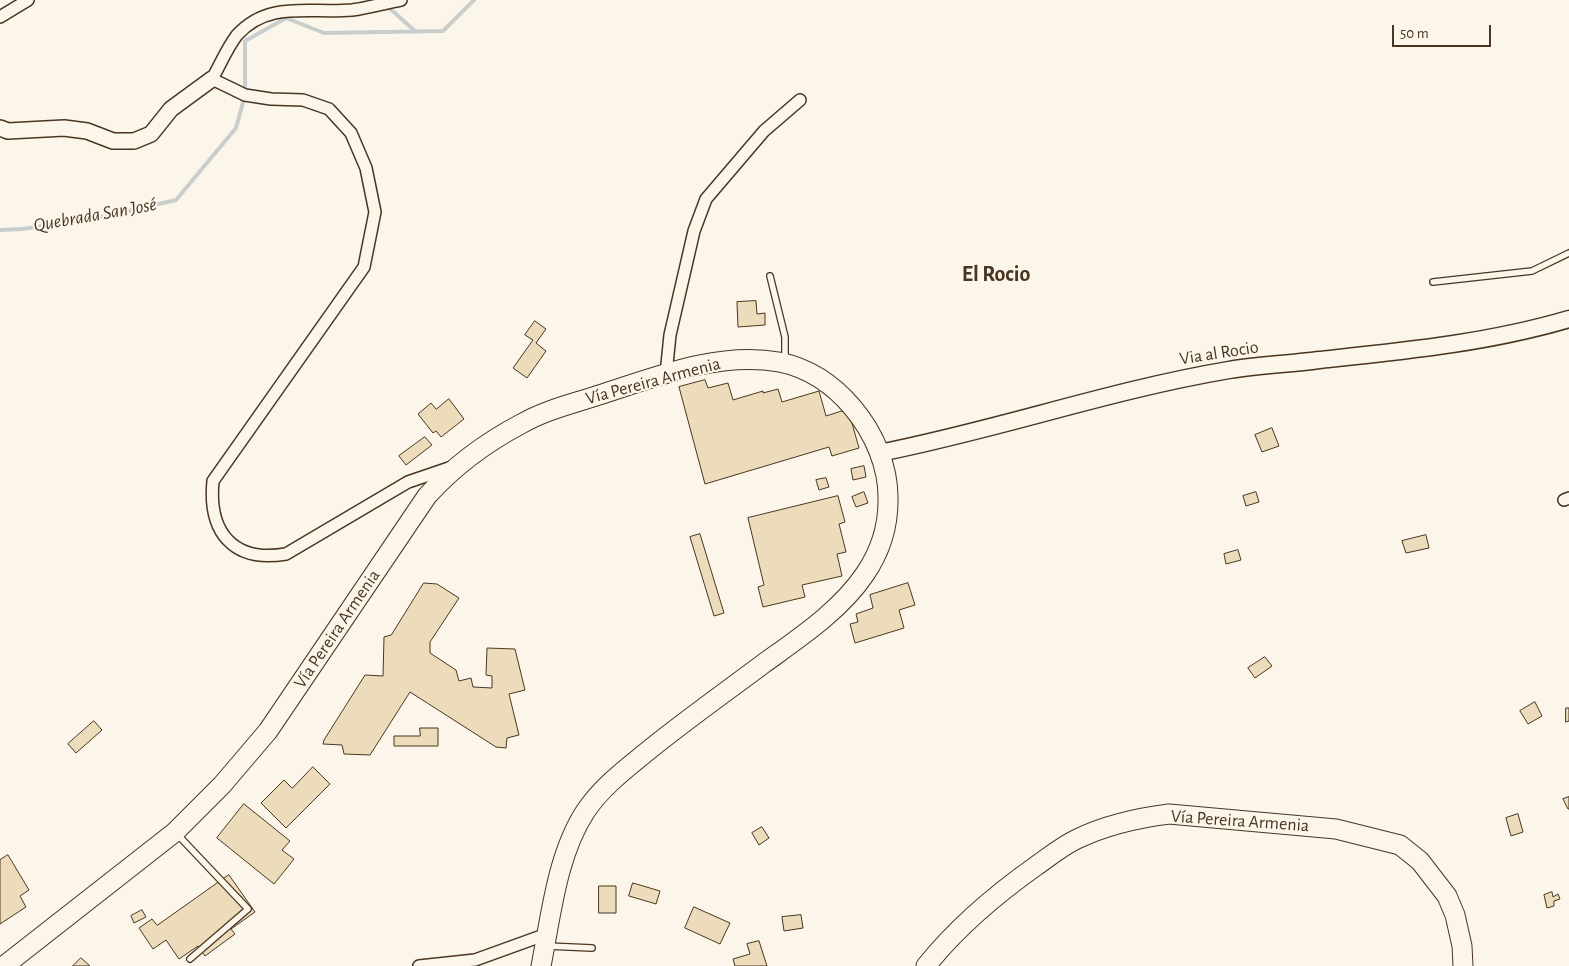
<!DOCTYPE html>
<meta charset="utf-8">
<style>
body{margin:0}
#map{position:relative;width:1569px;height:966px;overflow:hidden;background:#fbf6e9;font-family:"Alegreya Sans",sans-serif}
canvas{display:block}
.scale{position:absolute;left:1392px;top:25px;width:99px;height:22px;box-sizing:border-box;border:2px solid #4a3520;border-top:0;padding-left:6px;font-size:15px;line-height:18px;white-space:nowrap;color:#4a3520;-webkit-text-stroke:4px #fbf6e9;paint-order:stroke}
</style>
<div id="map">
<canvas width="1569" height="966"></canvas>
<div class="scale">50 m</div>
</div>
<script>
const g = document.querySelector('canvas').getContext('2d');
g.lineJoin = 'round';
function stroke(path, color, width, dash) { g.strokeStyle = color; g.lineWidth = width; g.lineCap = dash ? 'butt' : 'round'; g.setLineDash(dash || []); g.stroke(path); }
function paint(path, color) { g.fillStyle = color; g.fill(path, 'evenodd'); }
function drawText(font, color, halo, rows, align = 'center') {
  g.font = font + ' "Alegreya Sans",sans-serif'; g.lineWidth = 4; g.setLineDash([]); g.textBaseline = 'middle'; g.strokeStyle = halo; g.fillStyle = color; for (const [text, x, y, turn = 0] of rows) {
    g.save(); g.translate(x, y); g.rotate((+turn || 0) * Math.PI / 180); g.textAlign = isNaN(turn) ? turn : align; if (halo) g.strokeText(text, 0, 0); g.fillText(text, 0, 0); g.restore();
  }
}
stroke(new Path2D(`
 M386 5 416 32
 M0 230 23 229 107 216 176 200 236 128 245 95V41L286 18 324 33 443 31 474 0`), '#c9cecd', 4);
const building = new Path2D(`
 M756 301 757 314 765 313V325L738 327 737 302Z
 M535 321 546 329 536 343 546 351 527 378 513 368 533 340 525 335Z
 M705 380 708 388 728 383 733 400 763 391V393L778 389 782 402 819 391 826 416 848 409 859 448 832 456 829 447 705 484 679 387Z
 M449 399 464 419 441 437 436 431 433 433 418 414 431 403 436 409Z
 M1272 428 1279 446 1262 452 1255 435Z
 M425 437 432 445 406 465 399 456Z
 M864 466 866 477 853 480 851 469Z
 M826 478 829 487 819 490 816 480Z
 M864 492 868 503 856 507 852 497Z
 M1256 492 1259 502 1246 506 1243 496Z
 M838 496 845 522 839 524 846 552 837 554 842 576 802 585 805 597 763 607 758 587 764 585 748 518Z
 M700 534 724 613 714 616 690 537Z
 M1426 535 1429 548 1406 553 1402 541Z
 M1238 550 1241 560 1226 564 1224 554Z
 M424 583 437 584 459 598 430 642V653L456 670 459 681 471 678 473 687 492 688V676L486 675 487 648 515 649 525 690 509 694 519 735 507 738 506 748 496 747 410 692 370 755 344 754 342 745 323 744 324 740 365 675 383 676 384 637 391 635Z
 M908 583 915 605 899 610 904 628 855 643 850 624 858 622 856 614 873 608 870 595Z
 M1265 657 1272 666 1255 678 1248 668Z
 M1535 702 1542 716 1528 724 1520 711Z
 M1566 708H1569V721L1566 722Z
 M94 721 102 730 76 753 68 744Z
 M420 728H438V746H394V736H420Z
 M313 767 330 784 286 828 261 803 284 780 292 788Z
 M1569 797V809H1568L1563 799Z
 M244 804 290 841 282 850 294 859 274 884 217 838Z
 M1518 814 1523 832 1511 836 1506 818Z
 M762 827 769 838 759 845 752 833Z
 M8 855 29 890 20 896 26 907 0 924V860Z
 M229 875 255 912 231 929 235 934 205 956 198 946 179 959 166 940 153 949 139 928 152 919 157 925Z
 M633 883 660 891 656 904 629 896Z
 M599 886H616V913H599Z
 M1552 892 1553 897 1558 894 1560 899 1554 901V906L1547 908 1544 895Z
 M694 907 730 923 720 944 685 928Z
 M142 910 146 917 134 923 131 916Z
 M801 915 803 928 784 931 782 917Z
 M759 941 767 966H735L733 959 750 954 747 944Z
 M81 958 90 966H73Z`);
paint(building, '#ecdcbc');
stroke(building, '#4a3520', 1);
const service = new Path2D(`
 M770 276 785 337V360
 M1433 282 1532 271 1569 253
 M176 833 248 909 190 959
 M547 946 592 948`);
const minor = new Path2D(`
 M401 0C385 3 368 8 352 10 309 14 269 0 237 35 227 48 220 65 212 79L245 95 271 99 303 100 329 109 351 133 366 168 375 212 364 267 213 481C208 532 233 563 286 554L408 482 452 467
 M0 17 28 0
 M666 374 670 335 694 231 706 199 764 131 800 100
 M1564 500 1569 498
 M419 966 475 960 547 934`);
const tertiary = new Path2D(`
 M0 128 8 131 64 128 87 131 113 141H134L151 134 171 109 212 79`);
const secondary = new Path2D(`
 M879 453C997 430 1110 390 1229 370 1259 365 1289 364 1319 360 1404 351 1488 343 1569 319`);
const primary = new Path2D(`
 M4 966 175 832 222 785 268 731 427 496C454 466 485 443 521 424 545 410 572 404 599 395 655 377 719 351 779 362 809 368 833 384 853 408 874 433 889 467 888 501 888 527 880 552 865 574 840 611 799 638 763 664 723 694 683 722 644 754 623 771 600 789 585 812 557 855 551 916 541 966
 M926 966C958 926 995 895 1036 866 1049 857 1062 846 1077 839 1106 825 1137 818 1169 814L1336 829 1400 845 1420 861 1447 896 1455 915 1462 946 1463 966`);
stroke(service, '#4a3520', 8);
stroke(minor, '#4a3520', 14);
stroke(tertiary, '#4a3520', 18);
stroke(secondary, '#4a3520', 19);
stroke(primary, '#4a3520', 21);
stroke(service, '#fbf6e9', 5.5);
stroke(minor, '#fbf6e9', 11);
stroke(tertiary, '#fbf6e9', 15);
stroke(secondary, '#fbf6e9', 16);
stroke(primary, '#fbf6e9', 19);
drawText('18px', '#4a3520', '#fbf6e9', [
 ["Via al Rocio",1219,353,-9],
 ["Vía Pereira Armenia",653,381,-15],
 ["Vía Pereira Armenia",337,629,-56],
 ["Vía Pereira Armenia",1240,821,4]
]);
drawText('italic 19px', '#4a3520', '#fbf6e9', [
 ["Quebrada San José",95,215,-10]
]);
drawText('bold 22px', '#4a3520', '#fbf6e9', [
 ["El Rocio",996,274]
]);
</script>
